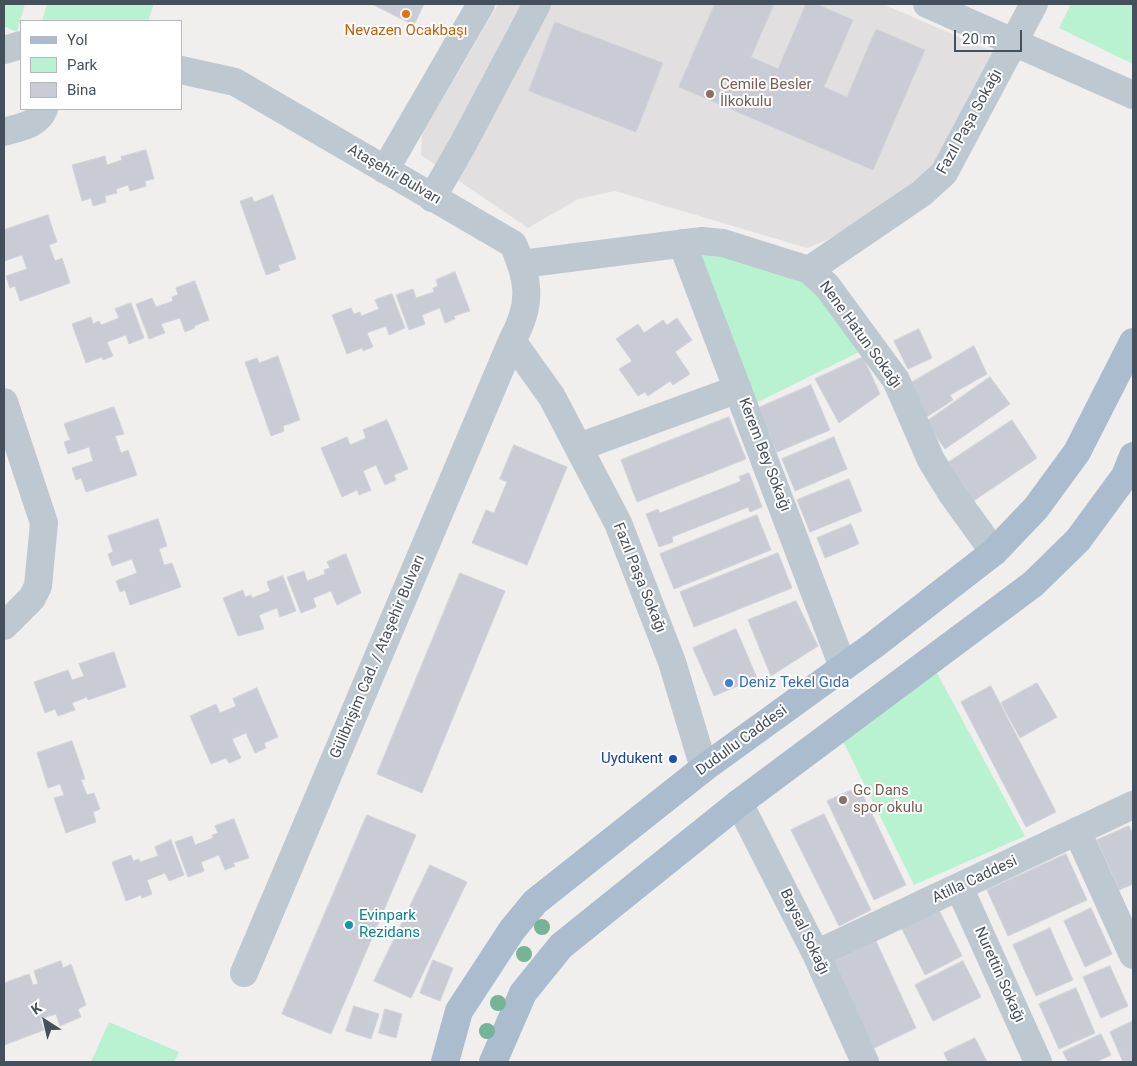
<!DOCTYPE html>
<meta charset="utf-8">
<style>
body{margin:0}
#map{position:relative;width:1137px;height:1066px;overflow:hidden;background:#f1eeee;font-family:Roboto,sans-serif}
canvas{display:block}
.frame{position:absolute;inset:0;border:5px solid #45505d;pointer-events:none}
.legend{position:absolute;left:20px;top:20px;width:162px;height:90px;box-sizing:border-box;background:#fff;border:1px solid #b5b9be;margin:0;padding:6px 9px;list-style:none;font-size:15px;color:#45505d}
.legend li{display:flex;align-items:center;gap:10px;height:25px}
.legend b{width:25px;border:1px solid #b5b9be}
.north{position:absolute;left:20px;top:996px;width:50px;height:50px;-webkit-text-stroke:4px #fff;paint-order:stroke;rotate:325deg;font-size:14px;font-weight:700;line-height:20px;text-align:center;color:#45505d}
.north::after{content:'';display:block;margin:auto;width:18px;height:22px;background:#45505d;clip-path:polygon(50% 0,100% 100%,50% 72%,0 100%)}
.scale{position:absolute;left:954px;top:30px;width:68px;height:22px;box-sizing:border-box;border:2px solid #45505d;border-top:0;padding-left:6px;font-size:15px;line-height:18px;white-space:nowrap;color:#45505d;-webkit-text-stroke:4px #fff;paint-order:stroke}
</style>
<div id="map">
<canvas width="1137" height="1066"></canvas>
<div class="frame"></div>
<ul class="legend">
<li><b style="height:6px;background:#abbccf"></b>Yol</li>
<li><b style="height:14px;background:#b8f2d1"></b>Park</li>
<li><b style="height:14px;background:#c9ccd4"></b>Bina</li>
</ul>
<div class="north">K</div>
<div class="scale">20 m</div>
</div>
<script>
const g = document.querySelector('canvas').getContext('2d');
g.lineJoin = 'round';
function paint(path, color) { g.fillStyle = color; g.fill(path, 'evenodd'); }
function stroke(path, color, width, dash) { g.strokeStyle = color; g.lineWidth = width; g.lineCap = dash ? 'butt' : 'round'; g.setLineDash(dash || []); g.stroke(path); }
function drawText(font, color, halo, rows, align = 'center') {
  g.font = font + ' Roboto,sans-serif'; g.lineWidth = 4; g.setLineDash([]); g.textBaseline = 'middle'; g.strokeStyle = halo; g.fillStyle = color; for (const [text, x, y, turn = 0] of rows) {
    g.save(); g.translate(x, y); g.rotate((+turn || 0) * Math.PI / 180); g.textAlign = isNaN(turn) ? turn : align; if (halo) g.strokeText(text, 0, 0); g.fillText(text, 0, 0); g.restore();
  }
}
paint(new Path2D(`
 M498 4H883L998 54 932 168 862 219 829 239 807 248 615 191 578 199 528 228 421 155 422 134Z`), '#e2dfe0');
paint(new Path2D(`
 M4 4H25L17 32 4 26Z
 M47 4H154L148 21H42Z
 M1071 4H1133V64L1059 28Z
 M736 252 785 266 820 292 865 349 754 404 692 253Z
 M937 673 1025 836 914 885 843 741Z
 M109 1022 179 1052 174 1062H91Z`), '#b8f2d1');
const building = new Path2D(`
 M372 4H424L414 25Z
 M715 4H774L751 57 778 69 806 4H816L853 20 824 87 847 97 876 29 925 50 873 170 679 87Z
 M555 22 663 63 636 132 529 91Z
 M146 150 154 179 145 181 146 186 130 191 128 185 116 189 117 193 105 196 106 202 93 206 91 198 82 201 72 165 105 156 107 165 122 160 121 157Z
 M273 195 296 259 278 265 280 270 266 275 240 201 252 197 254 202Z
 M48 215 57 242 49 245 55 261 62 258 70 283 20 301 15 286 10 288 6 276 27 269 22 255 4 261V230Z
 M455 272 470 311 454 316 455 319 445 323 440 308 422 315 425 324 409 330 396 295 413 289 416 298 434 292 433 288 438 286 436 280Z
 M195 281 209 320 194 326 195 328 185 332 180 318 161 324 165 333 149 339 136 304 152 298 156 307 173 301 172 297 178 295 176 288Z
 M392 294 405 328 389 335 386 326 367 333 373 347 363 351 362 348 347 354 332 315 351 308 354 314 360 312 361 316 379 309 375 300Z
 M131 303 144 338 129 344 126 335 107 342 113 356 103 360 102 357 86 363 72 324 91 317 93 324 99 321 101 325 119 318 115 309Z
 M677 318 692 340 675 352 690 374 673 385 670 381 648 396 645 392 638 396 619 369 632 361 616 339 638 324 644 333 663 320 667 325Z
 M919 329 932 358 908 369 894 341Z
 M974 346 987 374 950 395 953 400 925 418 909 384Z
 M278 356 300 420 283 426 284 431 271 436 245 362 257 358 259 363Z
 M863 357 880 394 839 423 815 379Z
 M990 377 1010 404 945 449 926 422Z
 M811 385 830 430 777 452 758 408Z
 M114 407 124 434 115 436 121 453 128 450 137 475 86 492 81 478 76 480 72 468 93 461 89 447 68 454 64 442 70 440 64 424Z
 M729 417 746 459 637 502 621 460Z
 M387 420 408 469 394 475 396 480 385 485 376 465 363 471 371 490 359 495 357 490 342 497 321 448 347 437 350 445 366 438 363 430Z
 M1012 420 1037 458 972 502 946 464Z
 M834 437 847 469 795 491 782 459Z
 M514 445 567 467 527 565 472 543 486 510 494 513 507 482 500 479Z
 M749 473 762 507 750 512 748 507 672 537 673 542 659 547 646 514 658 509 660 513 741 481 739 477Z
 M849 479 862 511 810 532 797 500Z
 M757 515 771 550 674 589 660 554Z
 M158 519 167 546 159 549 164 565 172 563 181 587 130 605 125 590 120 592 116 581 137 573 132 559 112 566 108 554 113 552 108 536Z
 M851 524 859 544 825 558 817 538Z
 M778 553 792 588 694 627 680 592Z
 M346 554 361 593 337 605 331 591 313 598 316 607 301 613 287 577 304 571 307 581 325 574 324 570 330 568 327 562Z
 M460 573 505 591 422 793 377 774Z
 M283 576 296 611 280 617 277 608 259 615 264 629 238 636 223 598 243 590 245 597 251 595 252 598 270 591 267 582Z
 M796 601 818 646 771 676 748 620Z
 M736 629 757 678 714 696 693 648Z
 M114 652 126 687 88 700 87 697 72 703 75 710 58 716 55 709 45 713 34 682 68 670 72 680 84 676 79 664Z
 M1037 683 1057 717 1020 738 1001 703Z
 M991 686 1056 812 1026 827 961 702Z
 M257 688 278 737 264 743 266 748 255 753 246 733 232 739 241 758 229 763 226 758 211 764 190 716 216 704 220 713 236 706 233 699Z
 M72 741 85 779 81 780 87 795 94 793 100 809 93 812 96 822 66 833 54 798 64 795 60 784 48 788 37 753Z
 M859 787 906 885 874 900 827 801Z
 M824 814 871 910 839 926 791 830Z
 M367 815 416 835 331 1034 282 1014Z
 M234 819 249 858 233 863 235 866 225 870 219 855 201 862 204 871 188 877 175 842 192 836 195 845 213 838 212 835 218 833 215 826Z
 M1129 826 1133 834V884L1119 890 1097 840Z
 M171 840 184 875 169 881 165 873 147 880 152 894 142 898 141 895 126 901 112 862 131 855 133 861 139 859 140 862 158 856 155 847Z
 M1066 854 1087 900 1008 936 987 890Z
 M430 865 467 882 411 998 374 981Z
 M937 906 962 956 925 975 900 925Z
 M1091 908 1112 954 1085 967 1064 921Z
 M1050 928 1073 980 1036 996 1013 945Z
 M876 941 916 1028 870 1050 830 963Z
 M433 960 453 968 440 1001 420 993Z
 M61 961 63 968 71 964 86 1005 78 1009 81 1017 60 1026 56 1014 40 1019 44 1030 4 1045V983L29 974 33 985 38 984 34 971Z
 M963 961 981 997 933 1021 915 985Z
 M1110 966 1128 1006 1101 1018 1083 977Z
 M1076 988 1095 1033 1059 1049 1039 1004Z
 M354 1006 379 1014 371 1039 346 1031Z
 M385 1009 402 1014 396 1038 379 1033Z
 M1133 1021V1062H1123L1110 1032Z
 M1101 1034 1111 1055 1096 1062H1068L1063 1052Z
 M975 1038 987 1062H948L944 1053Z`);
paint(building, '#c9ccd4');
stroke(building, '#d1d3da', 1);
stroke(new Path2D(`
 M927 4 1133 95
 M4 50 21 45
 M181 70 235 82 513 244C530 282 532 304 512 341L244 973
 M4 132C19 127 37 126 44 109
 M385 170 481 4
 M432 198 463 144 537 4
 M682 243 843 667
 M522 264 702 241 723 243 809 270 827 286 896 380 931 460 952 494 994 552
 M809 270 922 193 944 173 1034 4
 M512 341 552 397 618 523 672 662 704 768
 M4 402 44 523 38 586 32 598 4 626
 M579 447 738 389
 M739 803 816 954 865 1062
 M1077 831 1133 955
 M959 887 1038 1062
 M816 954 1133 805`), '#bdc8d1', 28);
stroke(new Path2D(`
 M445 1062 459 1011 512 930 535 902 704 768 874 645 994 552 1036 508 1077 452 1133 342
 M493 1062 523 993 561 946 739 803 1033 584 1078 540 1125 476 1133 456`), '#abbccf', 28);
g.fillStyle = '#75b497';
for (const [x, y] of [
 [542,927],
 [524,954],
 [498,1003],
 [487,1031]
]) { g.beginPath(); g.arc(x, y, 8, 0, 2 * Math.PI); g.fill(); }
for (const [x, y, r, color] of [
 [406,14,5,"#e8710a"],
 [710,94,5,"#8d6e63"],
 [729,683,5,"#3f7fe0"],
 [673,759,5,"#1a4fb4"],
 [843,800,5,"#8d6e63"],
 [349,925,5,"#0f9aa8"]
]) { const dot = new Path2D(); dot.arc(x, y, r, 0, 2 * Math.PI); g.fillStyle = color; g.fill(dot); stroke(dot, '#fff', 2); }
drawText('15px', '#c56008', '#fff', [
 ["Nevazen Ocakbaşı",406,31]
]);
drawText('15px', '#785e54', '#fff', [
 ["Cemile Besler",720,85],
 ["İlkokulu",720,102],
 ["Gc Dans",853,791],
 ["spor okulu",853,808]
], 'left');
drawText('15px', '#45505d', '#fff', [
 ["Fazıl Paşa Sokağı",970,122,-61],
 ["Ataşehir Bulvarı",394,175,30],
 ["Nene Hatun Sokağı",860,335,54],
 ["Kerem Bey Sokağı",764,455,69],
 ["Fazıl Paşa Sokağı",639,578,68],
 ["Gülibrişim Cad. / Ataşehir Bulvarı",378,657,-67],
 ["Dudullu Caddesi",742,741,-36],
 ["Atilla Caddesi",975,880,-25],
 ["Baysal Sokağı",804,932,64],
 ["Nurettin Sokağı",999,975,66]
]);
drawText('15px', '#366cbe', '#fff', [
 ["Deniz Tekel Gıda",739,683]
], 'left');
drawText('15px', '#164399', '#fff', [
 ["Uydukent",663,759]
], 'right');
drawText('15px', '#0d838f', '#fff', [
 ["Evinpark",359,916],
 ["Rezidans",359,933]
], 'left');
</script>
